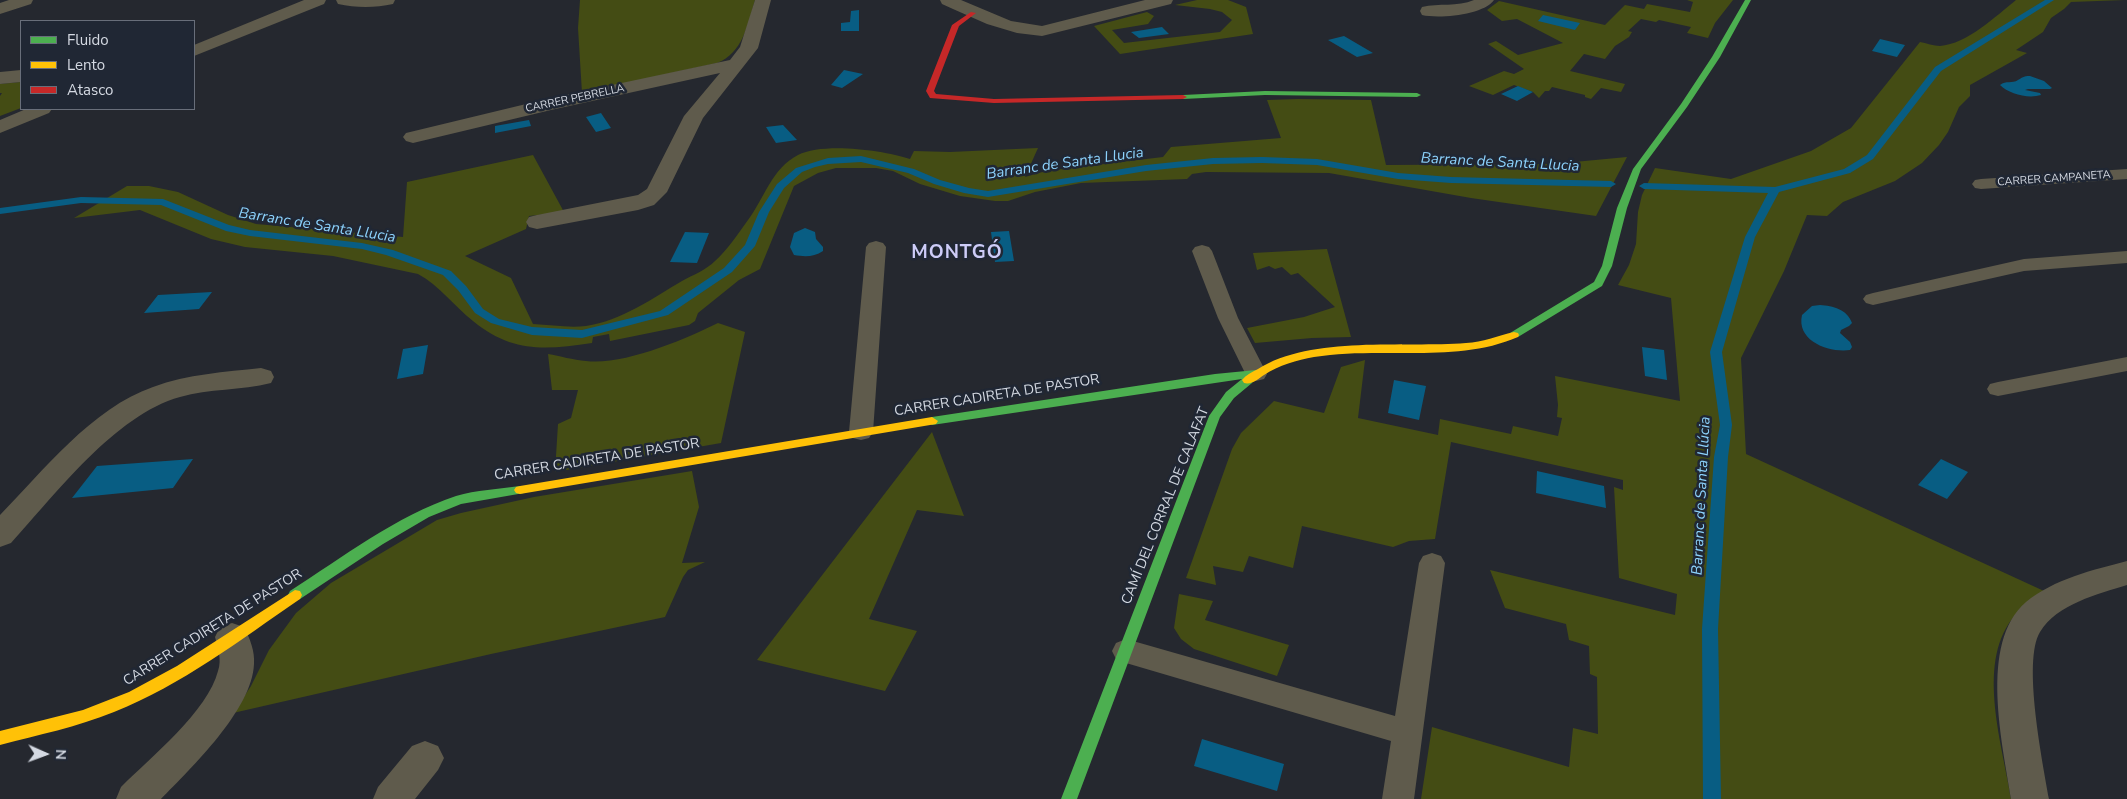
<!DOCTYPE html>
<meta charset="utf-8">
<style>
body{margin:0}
#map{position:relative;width:2127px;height:799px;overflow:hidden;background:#25282f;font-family:"Nunito Sans",sans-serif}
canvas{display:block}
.legend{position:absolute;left:20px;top:20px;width:175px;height:90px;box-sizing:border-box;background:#202734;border:1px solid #686e7a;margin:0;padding:6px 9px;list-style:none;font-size:15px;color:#d4d9e2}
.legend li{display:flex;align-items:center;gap:10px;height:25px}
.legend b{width:25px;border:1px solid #686e7a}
.north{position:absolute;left:20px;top:729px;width:50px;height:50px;-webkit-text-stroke:4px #202734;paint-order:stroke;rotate:92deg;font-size:14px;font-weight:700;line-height:20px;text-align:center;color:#d4d9e2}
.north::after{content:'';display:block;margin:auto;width:18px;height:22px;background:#d4d9e2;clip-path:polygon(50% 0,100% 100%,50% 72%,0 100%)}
</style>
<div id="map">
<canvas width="2127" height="799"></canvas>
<ul class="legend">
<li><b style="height:6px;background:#4caf50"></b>Fluido</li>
<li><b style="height:6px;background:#ffc107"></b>Lento</li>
<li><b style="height:6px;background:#c62828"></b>Atasco</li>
</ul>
<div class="north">N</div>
</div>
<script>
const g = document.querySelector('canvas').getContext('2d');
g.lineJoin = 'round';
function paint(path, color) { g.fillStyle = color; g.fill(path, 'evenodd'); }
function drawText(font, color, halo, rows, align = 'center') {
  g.font = font + ' "Nunito Sans",sans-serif'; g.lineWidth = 5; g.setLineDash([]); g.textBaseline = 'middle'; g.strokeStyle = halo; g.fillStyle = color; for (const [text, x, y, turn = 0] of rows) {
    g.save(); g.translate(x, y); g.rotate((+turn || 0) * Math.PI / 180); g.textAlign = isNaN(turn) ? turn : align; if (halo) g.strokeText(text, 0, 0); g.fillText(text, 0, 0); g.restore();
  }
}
paint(new Path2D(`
 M580 0H755C748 24 743 53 717 63L582 93 578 28Z
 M1197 0H1228L1246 7 1253 34 1120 54 1094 26 1147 12 1154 16 1148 24 1112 30 1124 43 1220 32 1232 20 1222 12 1210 9 1175 5Z
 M1687 0H1733L1715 23 1708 38 1687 33 1691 27 1659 20 1656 22 1641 19 1628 31 1632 32 1629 37 1615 46 1605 59 1584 54 1570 71 1625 84 1621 92 1601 88 1591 99 1585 97V95L1552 87 1549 91H1545L1539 98 1533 92 1514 85 1493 95 1469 86 1504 71 1514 74 1524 69 1488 44 1496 41 1518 55 1563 43 1517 19 1502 21 1487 10 1499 1 1605 25 1625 5 1644 9 1647 4 1690 12 1693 2Z
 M2016 0H2125L2071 2 2064 9 2051 18 2043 32 2016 50 2027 53 1970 85V96L1959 107 1948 132 1939 145 1922 163 1895 181 1843 202 1827 216 1807 215 1784 271 1741 358 1746 454 2044 591C2033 600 2021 607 2012 619 1976 666 2003 746 2011 799H1421L1432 727 1569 767 1573 728 1598 734 1597 677 1590 674 1589 646 1569 640 1566 624 1505 608 1490 570 1675 615 1677 594 1619 578 1614 487 1623 490V480L1451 442 1435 539 1409 541 1393 547 1302 526 1293 568 1249 556 1243 572 1213 566 1216 585 1186 578 1232 449 1241 433 1274 401 1324 413 1341 367 1365 360 1358 418 1438 435 1440 419 1511 434 1513 426 1558 436 1562 418 1557 417 1558 405 1555 376 1680 401 1671 298 1618 285 1629 265 1636 244 1638 212 1642 195 1655 168 1731 179 1811 151 1851 128 1920 42C1926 43 1934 46 1940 46 1967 44 1996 16 2016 0Z
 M21 82V108L0 116V96L2 93H0V84Z
 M1298 99 1371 100 1386 165 1553 164 1627 157 1596 216 1471 198 1329 173 1206 172 1192 174 1187 179 1081 183 1035 192 1008 201H995L960 196 920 184 893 171 876 168H836L818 173 794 186 760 269 739 280 698 313 695 321 689 325 610 341 609 334 593 337 592 343C545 350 512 353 473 321 454 306 440 286 418 274L333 256 245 247 211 239 140 210 74 218 127 186H149L178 192 228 215 256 224 403 237 407 182 533 155 564 212 529 216 526 229 465 256 511 278 533 324C551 325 569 328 586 326 621 321 653 298 682 281 693 275 706 270 715 261 727 250 738 234 748 220 764 199 772 168 798 155 823 142 883 150 910 159L914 151 950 152 1038 148 1025 177 1046 171 1163 157 1171 147 1281 138 1267 100Z
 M1327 249 1351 337 1312 338 1255 343 1247 328 1304 317 1335 307 1298 273 1291 275 1282 267 1275 269 1269 266 1257 270 1253 253Z
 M718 323 745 332 721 443 555 472 558 424 571 418 578 390H552L548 354C560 356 573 360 586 361 622 366 686 339 718 323Z
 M932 432 964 516 917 510 869 619 917 631 885 691 757 660Z
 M692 471 699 507 682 563 705 562 688 570 683 577 665 617 491 654 233 713 251 686 269 650 296 613 331 583 437 520 461 513 534 497Z
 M1179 594 1213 601 1205 620 1289 645 1277 676 1194 649 1181 639 1174 628Z`), '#444c14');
paint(new Path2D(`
 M859 10V31H841V23L850 22 851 11Z
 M1543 15 1580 23 1575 30 1538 21Z
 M1162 27 1169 34 1139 38 1131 32Z
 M1344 36 1373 53 1357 57 1328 40Z
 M1880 39 1905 45 1897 57 1872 51Z
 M844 70 863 74 842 88 831 85Z
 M2030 76 2044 81 2052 88 2050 89H2028L2025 90 2040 93 2041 95C2028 99 2009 94 2000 85 2006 80 2012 84 2018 80 2022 78 2023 76 2030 76Z
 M1518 86 1533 92 1517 101 1501 94Z
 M601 113 611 128 596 132 586 117Z
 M529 120 531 126 495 133V126Z
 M783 125 797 140 776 143 766 127Z
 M805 228 815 232 816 239 823 247V251C814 257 805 257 794 255L790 247 794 233Z
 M1009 231 1014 261 995 262 991 232Z
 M685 232 709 233 697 263 670 262Z
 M212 292 199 309 144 313 158 295Z
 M1820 305C1833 306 1847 309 1852 323L1849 326 1841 330 1840 333 1850 342 1852 347 1850 350C1829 353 1796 341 1802 315L1812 306Z
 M428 345 423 374 397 379 403 349Z
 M1642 347 1664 350 1667 380 1645 376Z
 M1394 380 1426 386 1419 420 1388 413Z
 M193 459 173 488 72 498 97 466Z
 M1941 459 1968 472 1947 499 1918 485Z
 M1537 471 1604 486 1606 508 1536 493Z
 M1202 739 1284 764 1277 791 1194 766Z`), '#085d83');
paint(new Path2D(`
 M2045 0H2054L1941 71 1873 159 1850 173 1779 192 1755 237 1722 352 1732 425 1728 457 1718 629 1721 799H1703L1702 629 1714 457 1720 425 1710 352 1745 237 1768 193 1644 189 1639 186 1644 183 1775 187 1844 169 1867 155 1935 67Z
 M861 156 914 169 940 180 969 188 988 191 1146 165 1213 158 1262 157 1317 159 1398 173 1451 177 1611 181 1616 184 1611 187 1451 183 1398 179 1317 165 1262 163 1213 164 1146 171 988 197 964 193 934 184 908 173 861 162 828 164 815 167 802 172 784 188 769 212 755 246 732 272 668 315 582 338 532 335 491 323 475 313 458 290 443 275 386 255 362 249 250 236 226 231 161 205 81 203 0 214V208L81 197 163 199 229 225 250 230 362 243 393 250 451 271 466 286 483 309 499 319 532 327 582 330 660 311 724 268 745 245 759 212 777 184 796 168 828 158Z`), '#085d83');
paint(new Path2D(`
 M2127 169V179L1981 189 1975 188 1972 184 1975 180 1981 179Z
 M876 241 883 243 886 247 873 432 869 438 861 440 853 438 849 432 866 247 869 243Z
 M1202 245 1209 247 1212 251 1238 318 1267 374 1264 379 1256 381 1248 379 1218 318 1192 251 1195 247Z
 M2127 251V263L2024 271 1873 305 1866 303 1863 299 1866 295 1873 293 2024 259Z
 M2127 357V371L1998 396 1990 394 1987 389 1990 384 1998 382Z
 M1432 553 1441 556 1445 563 1414 799H1382L1391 741 1126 663 1116 659 1112 651 1116 643 1126 639 1395 716 1419 563 1423 556Z`), '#5f5b4c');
paint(new Path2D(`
 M9 0H33L31 4 0 14V3Z
 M304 0H326L324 4 194 56V45Z
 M336 0H395L393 4C375 8 356 8 338 4Z
 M755 0H771L758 48 703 118 667 192 654 205 638 210 537 229 529 227 526 222 529 217 537 215 638 195 647 189 684 116 720 73 551 110 413 143 406 141 403 137 406 133 551 98 730 60 740 47Z
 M940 0H961L1011 21 1042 26 1145 0H1173L1171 4 1042 36 1017 33 987 24 953 9 942 4Z
 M1474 0H1494C1484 15 1439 19 1422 15L1420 11 1422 7C1439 3 1457 7 1474 0Z
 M21 70V82L0 84V72Z
 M26 109H52L49 113 0 133V120Z
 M261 368 271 371 274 377 271 383C241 391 209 388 180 397 115 415 55 495 11 543L0 547V515C43 471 92 408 153 387 188 374 225 372 261 368Z
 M2127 561V585C2098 594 2057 604 2040 632 2022 661 2043 764 2049 799H2011C2003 745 1978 643 2026 602 2054 579 2093 570 2127 561Z
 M232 623 244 627C250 639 255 651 254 664 252 710 191 768 161 799H116L121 787C150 758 208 711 218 671 222 660 218 648 215 637L220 627Z
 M425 741 438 746 444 758 438 770 415 799H373L378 787 412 746Z`), '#5f5b4c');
paint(new Path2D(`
 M1745 0H1751L1720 57 1687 107 1641 169 1627 208 1612 266 1602 286 1518 337H1510L1509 335 1510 333 1594 282 1602 266 1617 208 1633 169 1681 104 1712 57Z
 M1265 91 1417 93 1421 95 1417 97 1265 95 1183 99 1179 97 1183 95Z
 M1256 370 1260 372 1261 374 1260 376 1252 378 1254 380 1252 383 1234 398 1220 417 1077 799H1061L1209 416 1226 392 1242 379 932 425 926 421 932 417 1215 374Z
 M520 486 524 487 526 490 524 493 461 504 429 517 383 544 300 599 295 600 290 599 288 595 290 591C343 557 396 516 456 496 476 490 499 489 520 486Z`), '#4caf50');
paint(new Path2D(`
 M1514 332 1518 333 1519 335 1518 337C1456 364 1380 346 1314 357 1297 360 1279 365 1264 375 1258 379 1252 385 1244 383L1242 380C1246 375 1252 372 1258 369 1312 335 1404 348 1466 343 1483 342 1497 336 1514 332Z
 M932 417 938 421 936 424 520 494 516 493 514 490 516 487 520 486Z
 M295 590 300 591 302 595 300 599C240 640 182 685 114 712 77 727 38 735 0 745V731L83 710 129 692 177 666Z`), '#ffc107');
paint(new Path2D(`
 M971 12 976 13 959 26 934 91 936 94 994 99 1183 95 1187 97 1183 99 994 103 930 98 926 91 952 25Z`), '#c62828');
drawText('11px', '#d4d9e2', '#202734', [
 ["CARRER PEBRELLA",575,99,-12],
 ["CARRER CAMPANETA",2054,179,-4]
]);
drawText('14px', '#d4d9e2', '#202734', [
 ["CARRER CADIRETA DE PASTOR",997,396,-9],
 ["CARRER CADIRETA DE PASTOR",597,460,-9],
 ["CAMÍ DEL CORRAL DE CALAFAT",1166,506,-68],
 ["CARRER CADIRETA DE PASTOR",213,628,-32]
]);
drawText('italic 15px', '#8cd2fc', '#202734', [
 ["Barranc de Santa Llucia",1500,163,3],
 ["Barranc de Santa Llucia",1065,164,-8],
 ["Barranc de Santa Llucia",317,226,9],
 ["Barranc de Santa Llúcia",1702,496,-87]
]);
g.letterSpacing = '1px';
drawText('bold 19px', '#cdccf8', '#202734', [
 ["MONTGÓ",957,253]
]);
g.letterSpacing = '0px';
</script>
